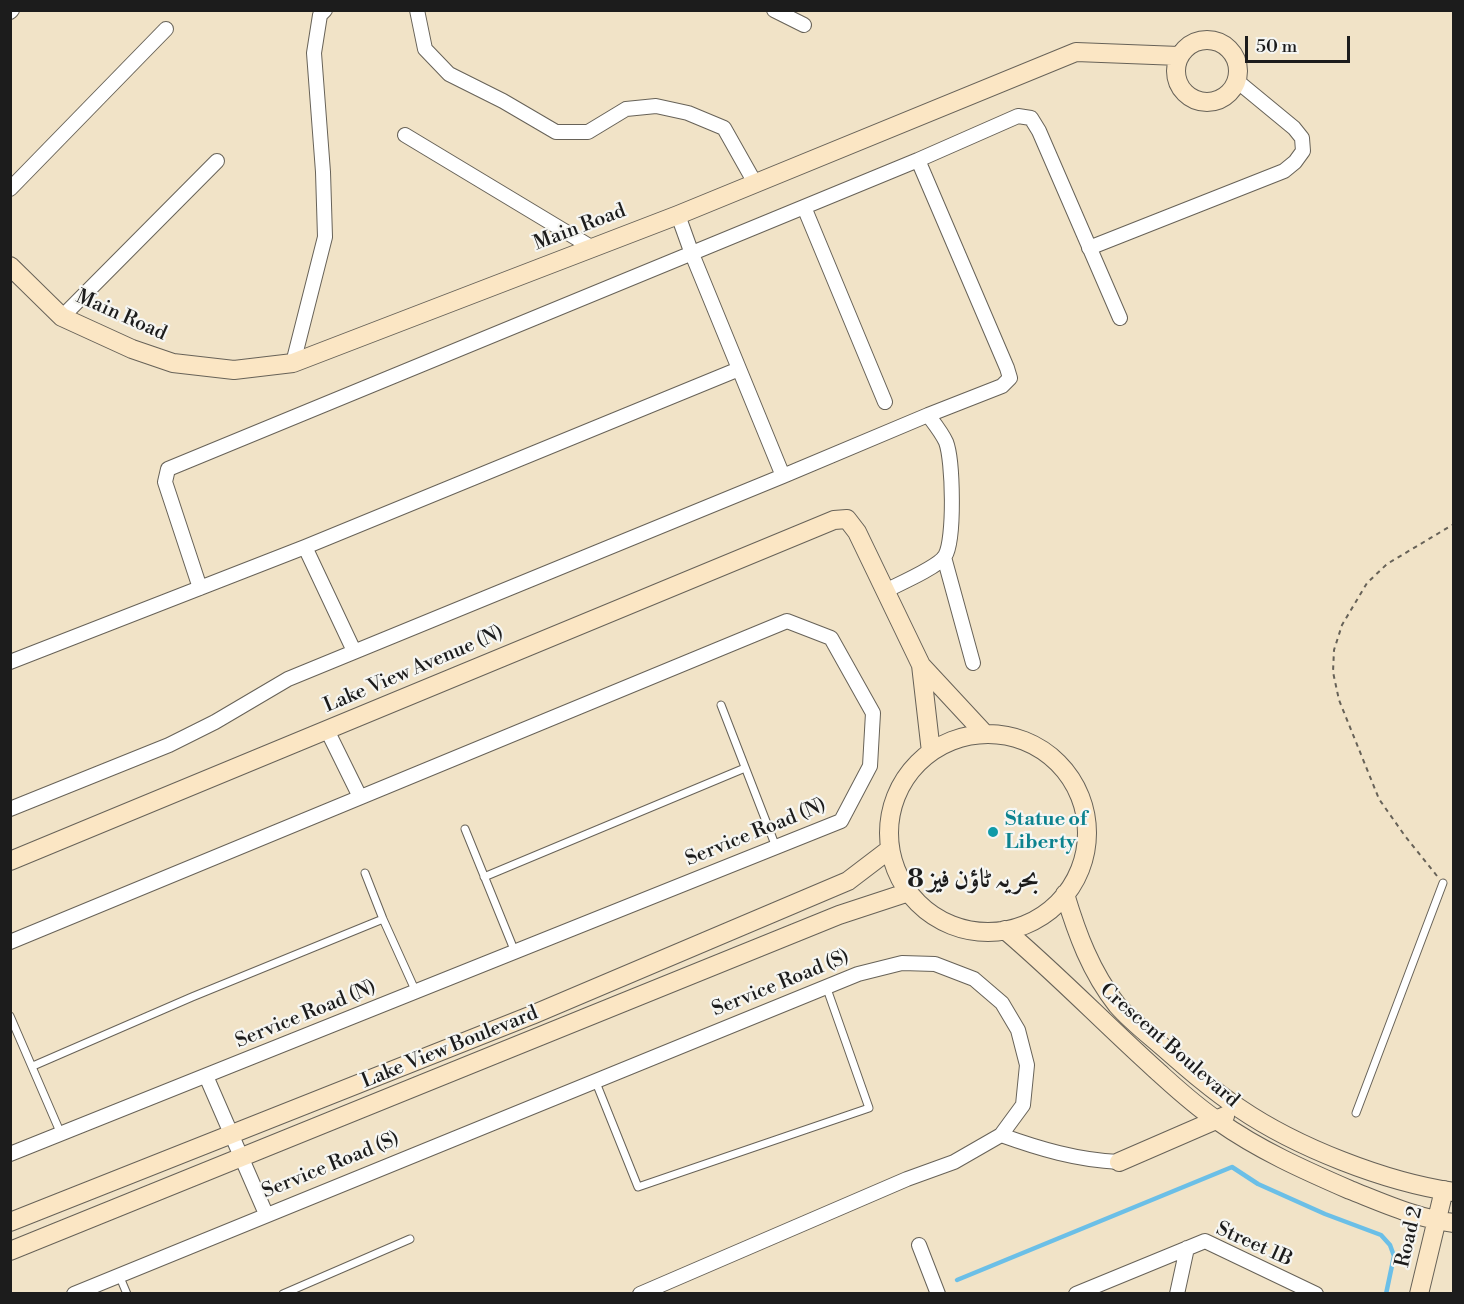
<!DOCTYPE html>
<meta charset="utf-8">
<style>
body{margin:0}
#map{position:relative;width:1464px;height:1304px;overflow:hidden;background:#f1e3c7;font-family:"Libre Bodoni",serif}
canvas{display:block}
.frame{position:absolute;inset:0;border:12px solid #1c1c1c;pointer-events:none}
.scale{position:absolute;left:1245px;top:36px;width:105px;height:27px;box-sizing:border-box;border:3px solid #1c1c1c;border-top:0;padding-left:8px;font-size:18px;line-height:21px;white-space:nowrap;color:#1c1c1c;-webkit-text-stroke:4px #f6f6f2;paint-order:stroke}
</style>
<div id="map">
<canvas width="1464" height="1304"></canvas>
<div class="frame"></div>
<div class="scale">50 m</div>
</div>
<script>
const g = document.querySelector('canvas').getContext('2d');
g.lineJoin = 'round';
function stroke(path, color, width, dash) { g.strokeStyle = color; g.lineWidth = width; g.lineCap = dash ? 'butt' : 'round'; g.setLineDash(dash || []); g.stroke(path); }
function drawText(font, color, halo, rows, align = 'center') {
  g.font = font + ' "Libre Bodoni",Amiri,serif'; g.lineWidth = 4.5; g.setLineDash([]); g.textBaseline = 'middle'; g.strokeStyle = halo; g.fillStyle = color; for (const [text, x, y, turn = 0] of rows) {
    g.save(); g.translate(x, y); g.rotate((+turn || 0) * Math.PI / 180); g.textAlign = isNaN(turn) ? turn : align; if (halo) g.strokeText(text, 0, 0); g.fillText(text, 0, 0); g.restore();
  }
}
stroke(new Path2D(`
 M957 1280 1232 1167 1258 1184 1325 1214 1381 1235 1390 1245 1394 1256 1386 1294`), '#6bbfe7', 4.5);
const lane = new Path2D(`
 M721 705 776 847
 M465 829 515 952
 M365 873 383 919 416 992
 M484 877 745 768
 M10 1016 61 1134
 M33 1066 192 997 383 919
 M595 1080 638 1187 869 1108 826 986
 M1356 1113 1443 883
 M119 1275 127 1294
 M283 1294 410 1239`);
const street = new Path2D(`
 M417 10 425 49 449 74 503 101 556 132H588L626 109 656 106 688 113 724 128 755 183
 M774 10 804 25
 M10 12 12 10
 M405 135 591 247
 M10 189 166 29
 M804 207 885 402
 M678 215 692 254 783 476
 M1089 248 1284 171 1295 162 1303 151 1302 138 1294 128 1237 81
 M62 317 217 161
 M293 363 325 237 323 172 314 53 320 15 325 10
 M305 547 354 651
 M944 557 973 663
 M200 588 165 482 168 469 918 160 1018 116 1031 118 1039 131 1120 318
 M885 591C899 584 938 567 945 556 955 540 953 460 946 442 942 433 934 423 928 415
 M10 662 305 547 739 369
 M327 730 360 797
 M10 809 169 745 215 722 288 679 783 476 928 415 1002 386 1010 378 1007 368 918 160
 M10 942 787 621 831 638 873 713 870 766 841 821 10 1154
 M206 1076 266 1214
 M1001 1135C1040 1149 1077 1160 1119 1162
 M919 1245 938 1294
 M74 1294 858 974 902 963 935 964 974 979 1002 1003 1018 1030 1027 1065 1023 1105 1001 1135 954 1162 907 1179 640 1294
 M1076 1294 1205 1241 1316 1294
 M1177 1294 1187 1248`);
const secondary = new Path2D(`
 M1176 71a31 31 0 1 1 62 0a31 31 0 1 1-62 0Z
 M10 266 62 317 132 349 173 363 234 370 293 363 678 215 1076 52 1179 56
 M921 665 931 752
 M889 833a99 99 0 1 1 198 0a99 99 0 1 1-198 0Z
 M10 861 834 520 847 519 857 532 921 665 985 734
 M1065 894C1077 934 1091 972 1117 1005 1131 1021 1148 1034 1164 1048 1188 1069 1212 1090 1239 1108 1296 1147 1385 1182 1454 1192
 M1005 930C1057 974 1104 1023 1155 1069 1175 1087 1195 1106 1218 1121 1259 1150 1304 1170 1350 1190 1383 1203 1418 1219 1454 1223
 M1119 1162 1225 1116
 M10 1222 532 1015 848 881 890 849
 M10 1251 839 915 909 892
 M1419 1294 1444 1190`);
stroke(lane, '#676258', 9);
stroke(street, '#676258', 16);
stroke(secondary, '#676258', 20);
stroke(new Path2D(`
 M1437 876 1405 836 1379 799 1339 700 1333 672 1334 650 1342 625 1367 583 1387 564 1454 524`), '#676258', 2, [4.5, 4.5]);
stroke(lane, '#fff', 7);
stroke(street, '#fff', 14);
stroke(secondary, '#fbe6c4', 18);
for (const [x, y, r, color] of [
 [993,832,6,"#0f9aa8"]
]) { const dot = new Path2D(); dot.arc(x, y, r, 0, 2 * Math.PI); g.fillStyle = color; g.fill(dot); stroke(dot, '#f6f6f2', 2); }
drawText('20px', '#1c1c1c', '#f6f6f2', [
 ["Main Road",580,228,-21],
 ["Main Road",121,316,24],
 ["Lake View Avenue (N)",414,670,-23],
 ["Service Road (N)",756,833,-22],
 ["Service Road (S)",781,984,-22],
 ["Service Road (N)",306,1015,-22],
 ["Crescent Boulevard",1169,1046,41],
 ["Lake View Boulevard",450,1048,-22],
 ["Service Road (S)",331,1166,-22],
 ["Road 2",1410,1237,-77],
 ["Street 1B",1254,1245,24]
]);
drawText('bold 20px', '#0d838f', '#f6f6f2', [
 ["Statue of",1005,820],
 ["Liberty",1005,843]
], 'left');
drawText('bold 26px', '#1c1c1c', '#f6f6f2', [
 ["بحریہ ٹاؤن فیز 8",973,881]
]);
</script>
